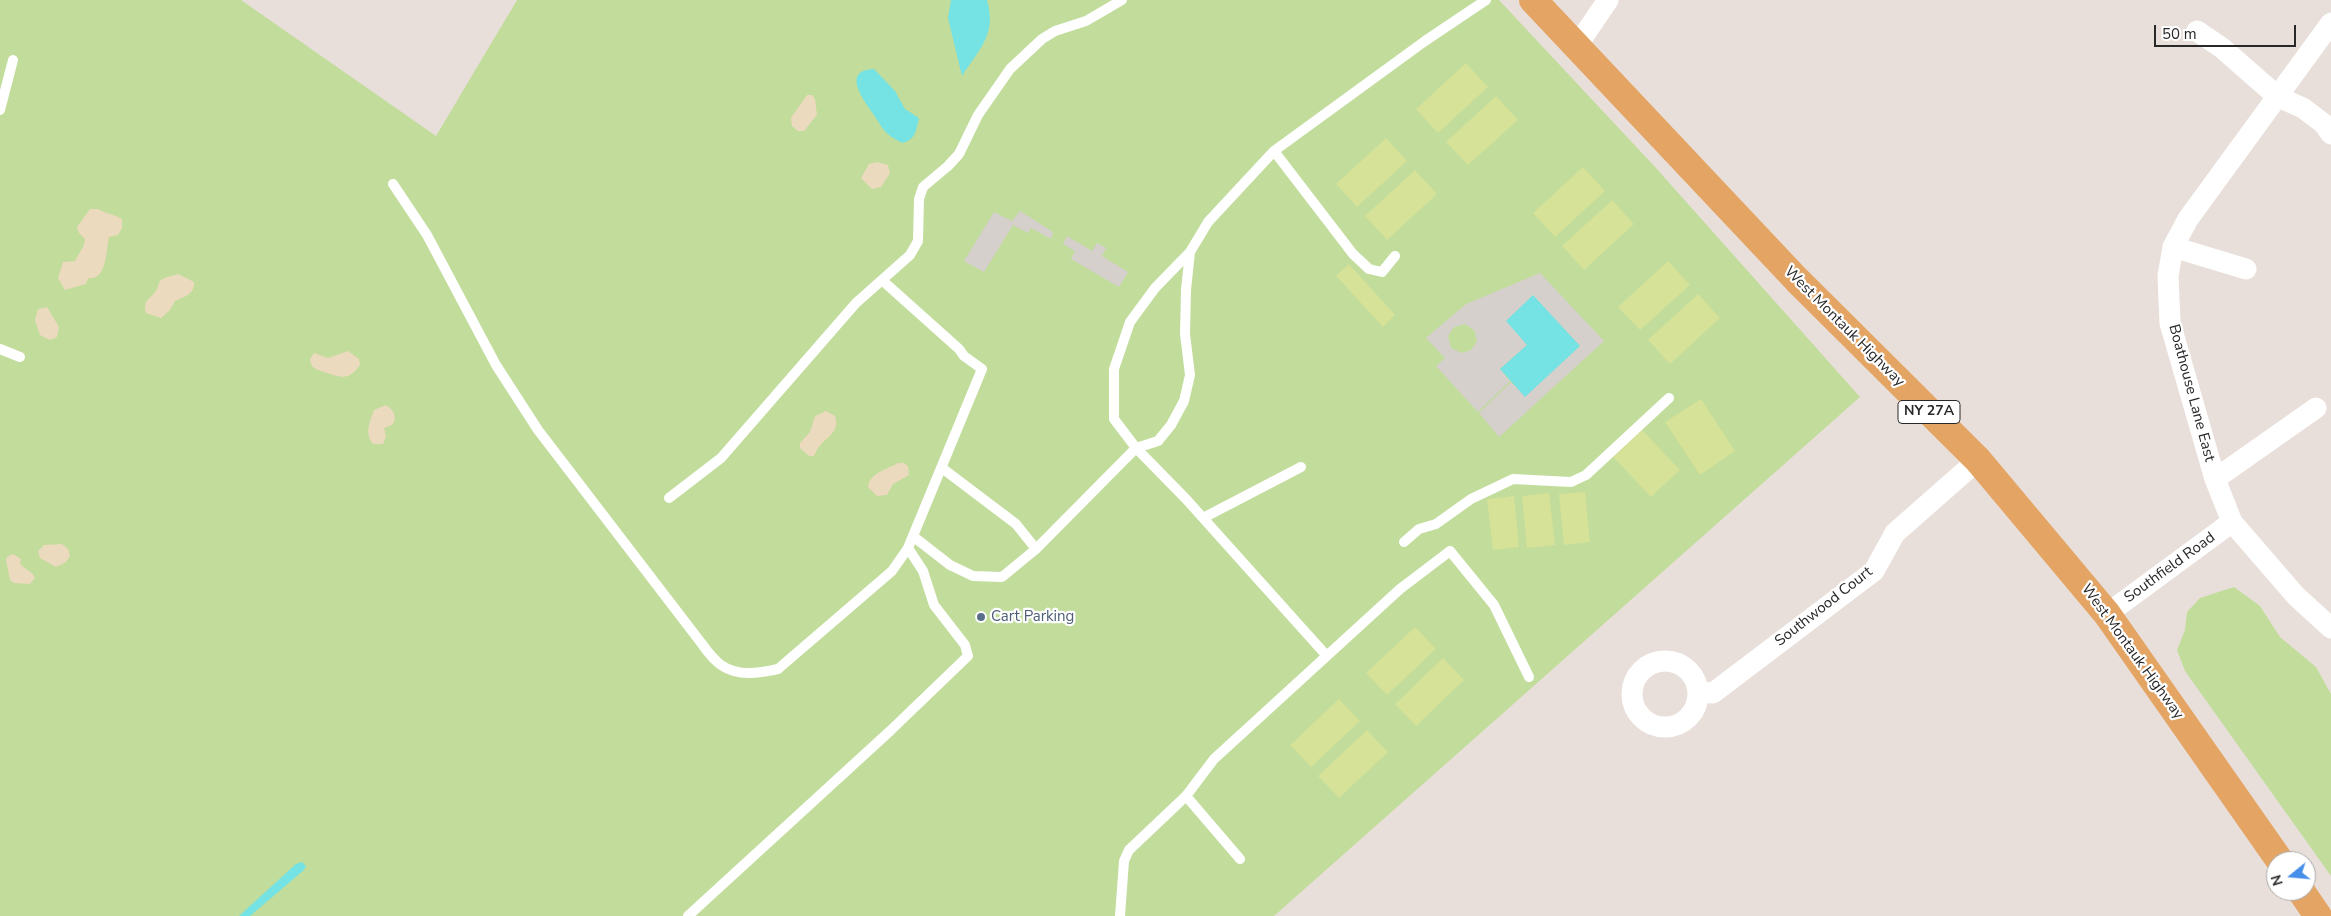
<!DOCTYPE html>
<style>
body{margin:0}
#map{position:relative;width:2331px;height:916px;overflow:hidden;background:#e9dfda;font-family:"Nunito Sans",sans-serif}
canvas{display:block}
.north{position:absolute;left:2266px;top:851px;width:50px;height:50px;box-sizing:border-box;background:#fff;border:1px solid #a9a9a9;border-radius:50%;rotate:253deg;font-size:14px;font-weight:700;line-height:20px;text-align:center;color:#282828}
.north::after{content:'';display:block;margin:auto;width:18px;height:22px;background:#468fea;clip-path:polygon(50% 0,100% 100%,50% 72%,0 100%)}
.scale{position:absolute;left:2154px;top:25px;width:142px;height:22px;box-sizing:border-box;border:2px solid #282828;border-top:0;padding-left:6px;font-size:15px;line-height:18px;white-space:nowrap;color:#282828;-webkit-text-stroke:4px #fff;paint-order:stroke}
</style>
<div id="map">
<canvas width="2331" height="916"></canvas>
<div class="north">N</div>
<div class="scale">50 m</div>
</div>
<script>
const g = document.querySelector('canvas').getContext('2d');
g.lineJoin = 'round';
function paint(path, color) { g.fillStyle = color; g.fill(path, 'evenodd'); }
function stroke(path, color, width, dash) { g.strokeStyle = color; g.lineWidth = width; g.lineCap = dash ? 'butt' : 'round'; g.setLineDash(dash || []); g.stroke(path); }
function drawText(font, color, halo, rows, align = 'center') {
  g.font = font + ' "Nunito Sans",sans-serif'; g.lineWidth = 4.5; g.setLineDash([]); g.textBaseline = 'middle'; g.strokeStyle = halo; g.fillStyle = color; for (const [text, x, y, turn = 0] of rows) {
    g.save(); g.translate(x, y); g.rotate((+turn || 0) * Math.PI / 180); g.textAlign = isNaN(turn) ? turn : align; if (halo) g.strokeText(text, 0, 0); g.fillText(text, 0, 0); g.restore();
  }
}
paint(new Path2D(`
 M0 0H241L436 136 517 0H1499L1656 168 1860 397 1274 916H0Z
 M2234 587 2260 606 2280 637 2316 667 2331 694V876L2185 671 2177 650 2185 630 2187 612 2200 598Z`), '#c1dc9b');
paint(new Path2D(`
 M807 95H812L815 99 817 115 804 131H798L792 126 791 118Z
 M877 162 888 165 890 173 881 187 872 189 861 178 869 164Z
 M90 209H98C106 214 114 214 122 219V228L118 235 109 237C106 250 107 281 88 278L86 284 65 290 58 278 63 262 75 261 84 245 85 239 79 233 77 227Z
 M178 274 194 282C195 294 184 297 175 301L170 310 161 318 146 313C142 299 152 299 157 289 159 285 158 281 163 279 167 276 173 276 178 274Z
 M47 307 59 327 57 337 50 340 40 335 35 320 38 309Z
 M348 351 359 359 360 365C348 382 340 377 324 372 316 369 311 369 310 359L314 353 328 358Z
 M386 405C394 410 398 418 392 425L384 428 386 436 383 444H373C364 434 370 421 374 410Z
 M826 411 835 416C841 432 825 438 818 448 816 451 815 454 814 456H809L800 448V443L810 432 815 416Z
 M898 463H904L908 466 909 475 893 484 887 495 877 496 868 487C869 473 888 469 898 463Z
 M62 544 68 549 70 556 66 562 56 567 40 558 38 551 44 545Z
 M13 554 21 559 20 563C24 570 32 570 35 578L30 584 14 583 10 580 6 560 7 557Z`), '#ecdabf');
paint(new Path2D(`
 M1466 63 1488 87 1438 133 1416 109Z
 M1496 96 1518 120 1468 165 1446 142Z
 M1386 138 1407 161 1357 207 1336 184Z
 M1583 167 1605 191 1555 237 1533 213Z
 M1415 170 1437 194 1387 240 1365 216Z
 M1612 200 1634 224 1584 270 1562 246Z
 M1668 261 1690 285 1640 330 1618 307Z
 M1349 264 1395 315 1383 327 1336 276Z
 M1698 294 1720 318 1670 364 1648 340Z
 M1701 399 1735 451 1700 475 1665 422Z
 M1642 430 1680 470 1651 497 1613 457Z
 M1585 492 1590 542 1564 545 1559 494Z
 M1549 493 1555 545 1527 548 1522 496Z
 M1514 496 1519 547 1493 550 1487 499Z
 M1415 627 1436 649 1387 695 1366 673Z
 M1443 658 1464 680 1416 726 1395 704Z
 M1339 699 1360 721 1311 767 1290 745Z
 M1367 730 1388 752 1339 798 1318 776Z`), '#d6e297');
paint(new Path2D(`
 M1020 211 1053 232 1051 239 1031 228 1028 233 1013 225 984 272 964 261 994 212 1012 221Z
 M1067 236 1092 251 1097 243 1106 248 1102 256 1128 272 1119 287 1071 259 1075 251 1063 244Z
 M1540 273 1604 341 1499 437 1479 413 1511 382 1525 396 1580 346 1533 296 1527 345 1500 369 1510 381 1478 412 1436 366 1445 358 1426 338 1466 304ZM1465 324 1475 331 1477 341 1471 350 1462 353 1451 348 1448 336 1454 327Z`), '#d6d0cd');
paint(new Path2D(`
 M951 0H987C997 35 979 49 962 76L948 18Z
 M874 69 895 91 905 109 919 118C916 130 916 140 902 143 898 140 892 138 888 134 882 129 877 119 872 112 862 98 842 70 874 69Z
 M1533 295 1580 346 1525 397 1500 369 1527 345 1506 321Z
 M302 862 306 866 304 870 250 916H239L296 864Z`), '#75e2e3');
stroke(new Path2D(`
 M0 110 13 60
 M1274 151 1353 254 1369 269 1382 272 1395 256
 M393 184 427 235 496 365 538 430 702 644C707 651 714 660 721 665 738 677 760 673 778 669L892 571 908 548 982 369 964 356 959 349 883 281
 M1190 252 1208 222 1274 151 1425 41 1486 0
 M0 349 20 357
 M942 468 1016 524 1036 549
 M669 498 721 458 856 303 910 255 918 241 919 199 923 187 948 166 959 154 978 115 1010 69 1042 39 1055 31 1086 21 1122 0
 M1203 518 1301 467
 M914 537 950 565 973 576 1002 577 1036 549 1136 448 1158 441 1171 425 1184 401 1190 375 1185 334 1186 290 1190 252 1155 288 1130 322 1114 369V419L1136 448 1186 499 1326 655
 M1404 542 1419 529 1436 524 1471 499 1513 479 1571 482 1586 475 1669 398
 M1186 796 1240 859
 M688 916 890 731 968 656 965 645 934 605 923 571 908 548
 M1120 916 1124 861 1129 850 1186 796 1214 759 1400 589 1450 551 1494 605 1529 677`), '#fff', 10);
stroke(new Path2D(`
 M2331 23 2188 219 2173 247 2168 276 2170 323 2215 479 2232 522 2296 596 2331 628
 M2197 31 2222 48 2278 97 2303 108 2324 124 2331 134
 M1576 47 1608 0
 M2173 247 2246 269
 M2215 479 2316 408
 M2107 614 2232 522
 M1632 694a33 33 0 1 1 66 0a33 33 0 1 1-66 0Z
 M1699 692 1713 693 1874 571 1895 533 1978 460`), '#fff', 21);
stroke(new Path2D(`
 M1533 0 1797 280 1978 460 2107 614 2280 861
 M2301 891 2318 916`), '#e4a564', 28);
for (const [x, y, r, color] of [
 [981,617,5,"#5c6f8a"]
]) { const dot = new Path2D(); dot.arc(x, y, r, 0, 2 * Math.PI); g.fillStyle = color; g.fill(dot); stroke(dot, '#fff', 2); }
for (const [x, y, w] of [
 [1929,412,62]
]) { const box = new Path2D(); box.roundRect(x - w / 2, y - 11.5, w, 23, 4); g.fillStyle = '#fff'; g.fill(box); stroke(box, '#282828', 1); }
drawText('bold 14px', '#282828', null, [
 ["NY 27A",1929,412]
]);
drawText('15px', '#282828', '#fff', [
 ["West Montauk Highway",1844,327,45],
 ["Boathouse Lane East",2191,393,75],
 ["Southfield Road",2170,568,-36],
 ["Southwood Court",1824,607,-38],
 ["West Montauk Highway",2132,652,54]
]);
drawText('15px', '#4e5e75', '#fff', [
 ["Cart Parking",991,617]
], 'left');
</script>
